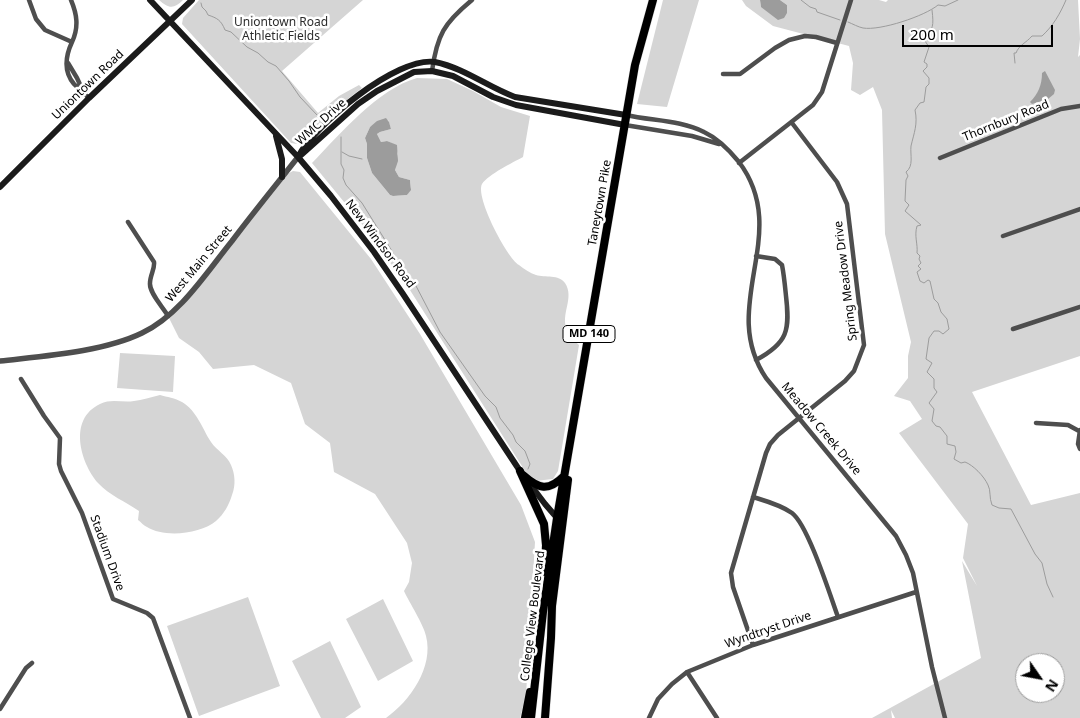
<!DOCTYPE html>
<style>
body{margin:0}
#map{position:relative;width:1080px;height:718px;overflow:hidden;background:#fff;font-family:"Noto Sans",sans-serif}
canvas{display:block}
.north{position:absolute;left:1015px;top:653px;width:50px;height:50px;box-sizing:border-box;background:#fff;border:1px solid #999;border-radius:50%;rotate:123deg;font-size:14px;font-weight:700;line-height:20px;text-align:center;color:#000}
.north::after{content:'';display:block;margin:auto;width:18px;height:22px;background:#000;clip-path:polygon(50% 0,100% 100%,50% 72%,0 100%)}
.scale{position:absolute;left:902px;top:25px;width:151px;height:22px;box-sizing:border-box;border:2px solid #000;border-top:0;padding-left:6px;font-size:15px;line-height:18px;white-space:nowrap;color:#000;-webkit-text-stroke:4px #fff;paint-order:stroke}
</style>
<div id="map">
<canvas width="1080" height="718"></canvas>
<div class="north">N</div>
<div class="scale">200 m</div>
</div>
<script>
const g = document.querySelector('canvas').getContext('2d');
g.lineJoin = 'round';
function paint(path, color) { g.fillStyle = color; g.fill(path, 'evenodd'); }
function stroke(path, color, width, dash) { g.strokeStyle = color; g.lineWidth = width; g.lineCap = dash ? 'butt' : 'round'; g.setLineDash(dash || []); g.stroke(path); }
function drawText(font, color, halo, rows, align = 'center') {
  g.font = font + ' "Noto Sans",sans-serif'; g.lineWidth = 5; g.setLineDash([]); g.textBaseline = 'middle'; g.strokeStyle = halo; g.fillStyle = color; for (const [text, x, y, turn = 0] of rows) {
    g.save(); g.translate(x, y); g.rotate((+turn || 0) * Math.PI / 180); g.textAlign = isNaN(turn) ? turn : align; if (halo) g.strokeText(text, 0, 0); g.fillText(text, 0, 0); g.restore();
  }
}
paint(new Path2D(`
 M159 0H183C174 9 169 9 159 0Z
 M199 0H363L282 71 318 113 339 96 359 85 362 88 349 98 304 141 297 144 291 143 182 24 183 18Z
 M663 0H699L667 107 637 104Z
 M742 0H760L761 7 787 5 780 0H879L886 2 888 0H1078L1080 39 1078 57 1080 55V356L972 392 1031 505 1080 493V718H895L891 710 892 718H872L981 658 962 561 977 586 963 558 968 524 899 433 922 419 910 401 894 396 908 378V356L911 342 885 234 882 110 873 87 860 95 851 90 853 63 849 46 773 26 746 6ZM1025 663H1055V693H1025Z
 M417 78 447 79 473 91 501 107 530 116 523 157C512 163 489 174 482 184 475 197 507 258 519 265 524 269 530 273 536 275 545 278 559 274 565 283 575 298 560 314 567 330 569 336 575 341 579 345L558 471 553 479 535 481 527 474 408 287 358 219 312 163C340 134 378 89 417 78ZM388 120 391 129 380 132 377 134 381 142 387 141 395 145 398 154 395 170 399 177 410 180 411 188 407 195 393 196 390 195 372 173 367 158V144L365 138 370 127Z
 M293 171 300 172 371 259 420 334 521 505 535 542 526 695 520 718H386C410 701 434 667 426 636 424 625 409 602 404 591L409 582 412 563 407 543 375 494 334 472 330 443 305 424 291 383 254 365 213 369 199 352 179 338 168 316 193 290 287 174Z
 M120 353 175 356 173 392 117 388Z
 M160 395C167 397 175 398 182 402 197 411 202 428 211 442 217 451 227 455 231 465 235 474 236 485 232 495 229 505 224 514 216 521 201 534 164 538 147 527 144 526 141 522 138 520L139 511C126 502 109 495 98 483 80 462 68 419 100 404 112 398 122 403 134 401 142 400 151 397 160 395Z
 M248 597 280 686 199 716 167 626Z
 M383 599 413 661 378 681 346 619Z
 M330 641 361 707 345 718H321L292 661Z`), '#d5d5d5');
paint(new Path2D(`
 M760 0H780L787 5V13L784 18 778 20 761 7Z
 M1045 71 1055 90 1054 94 1048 99 1032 104 1030 102C1038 94 1042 85 1042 73Z
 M386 118 389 122 391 129 380 132 377 134 381 142 387 141 397 145 398 161 395 170 399 177 410 180 411 190 407 195 393 196 390 195 372 173 367 158V144L365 138 370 127 377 121Z`), '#9c9c9c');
stroke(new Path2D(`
 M801 0 810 7 816 9 817 12 840 20
 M201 3 202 7 206 11 208 15C217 18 221 20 225 30L231 32 247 47 258 53 268 62 276 66 289 81 300 97 317 115
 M932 10C934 27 933 27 925 41L929 47 924 62 927 64V67L923 71 929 78V84L926 87 924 102 920 103 915 110C918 124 914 133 911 146 910 155 914 166 906 172L908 176 906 180 905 201 909 205 905 211 921 225 917 226C914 236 918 244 917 253L920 256 919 259 921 263 918 266 921 269 917 272 920 281 924 283 928 280 930 281 934 299 938 303 941 312 947 319 949 329 943 334 939 331H934L929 338 926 359 932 363 927 372 934 379V388L937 392 929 403 934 409 932 421 936 426 940 427 947 436V444L955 446 956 452 954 459 961 463 965 462C973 465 984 476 988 485 991 490 989 498 992 505L999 508 1011 509 1035 554 1042 563 1047 584 1053 597
 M848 22C853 24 858 27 863 28 880 31 925 16 938 5L945 6 958 0
 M1015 63 1014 53H1016C1019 45 1026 43 1032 36H1042C1053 26 1060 14 1066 0
 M341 137V164L344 170 343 178 346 185 362 203 405 272 415 284 440 332 485 396 496 407 500 418 513 435 516 442 525 451 530 464 528 469
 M342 152 349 156 362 159`), '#9c9c9c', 1);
const trunk = new Path2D(`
 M520 471 544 524 546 545 545 572
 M523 475C539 489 548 492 564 476
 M525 718 530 692
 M531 718 543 612 557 518 635 65 653 0
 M545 718 551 638 552 606 568 480`);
stroke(trunk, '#dbdbdb', 9);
stroke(new Path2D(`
 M29 0 36 19 45 30 72 42C79 27 77 14 71 0
 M72 42C66 55 63 71 74 84 79 89 84 93 89 98
 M68 63 77 78 83 91
 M432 71C437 35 444 23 472 0
 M723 74H740L775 48 789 40 805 36 816 37 837 43
 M626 115C652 121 681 120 704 132 717 138 730 151 739 162 793 234 717 305 766 378L896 536 906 555 913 573 932 667 945 718
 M625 125 692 136 719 144
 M940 158 1061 109 1080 106
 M739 163 813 105 822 92 851 0
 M128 222 154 262C155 269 150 275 150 283 149 293 163 307 168 316
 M1003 236 1080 209
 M1013 329 1080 307
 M756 360C788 343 790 330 786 296 785 286 784 275 782 265L775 259 756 256
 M21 379 44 416 60 438 59 464 61 471 82 513 113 599 147 613 153 618 190 718
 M1036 423 1068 425 1079 431
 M1080 430 1078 444 1080 449
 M753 497C766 501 781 505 792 513 808 525 830 595 838 617
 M753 645 733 587 731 573 766 453 770 444 778 435 845 381 854 371 864 345 847 204 837 182 792 123
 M687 672 717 718
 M0 709 26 668 32 663
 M649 718 658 699 672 684 687 672 753 645 916 592`), '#4e4e4e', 4.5);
stroke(new Path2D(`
 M0 361C43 356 103 352 142 333 180 315 206 273 232 241 253 213 276 185 298 157`), '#4e4e4e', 5.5);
stroke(new Path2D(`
 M150 0 298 157 331 196 374 252 403 294 520 471 545 504 558 519
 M276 136 282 159V177
 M301 155 358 104 377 91 414 72 432 71 453 76 493 97 516 105 625 125
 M298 157C314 125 397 56 435 62 464 68 488 87 515 97L626 115
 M0 187 89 98 192 0`), '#1b1b1b', 6);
stroke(trunk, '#000', 8);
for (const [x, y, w] of [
 [589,334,52]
]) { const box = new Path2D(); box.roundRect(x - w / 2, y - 8.5, w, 17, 4); g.fillStyle = '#fff'; g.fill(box); stroke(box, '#000', 1); }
drawText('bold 11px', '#000', null, [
 ["MD 140",589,334]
]);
drawText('12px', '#2c2c2c', '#fff', [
 ["Uniontown Road",281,23],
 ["Athletic Fields",281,37]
]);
drawText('12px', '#000', '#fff', [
 ["Uniontown Road",88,85,-44],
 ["Thornbury Road",1006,121,-22],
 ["WMC Drive",321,122,-42],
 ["Taneytown Pike",600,203,-80],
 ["New Windsor Road",380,244,53],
 ["West Main Street",199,264,-50],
 ["Spring Meadow Drive",846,281,-97],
 ["Meadow Creek Drive",821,429,50],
 ["Stadium Drive",107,553,70],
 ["College View Boulevard",533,616,-83],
 ["Wyndtryst Drive",768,630,-19]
]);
</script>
